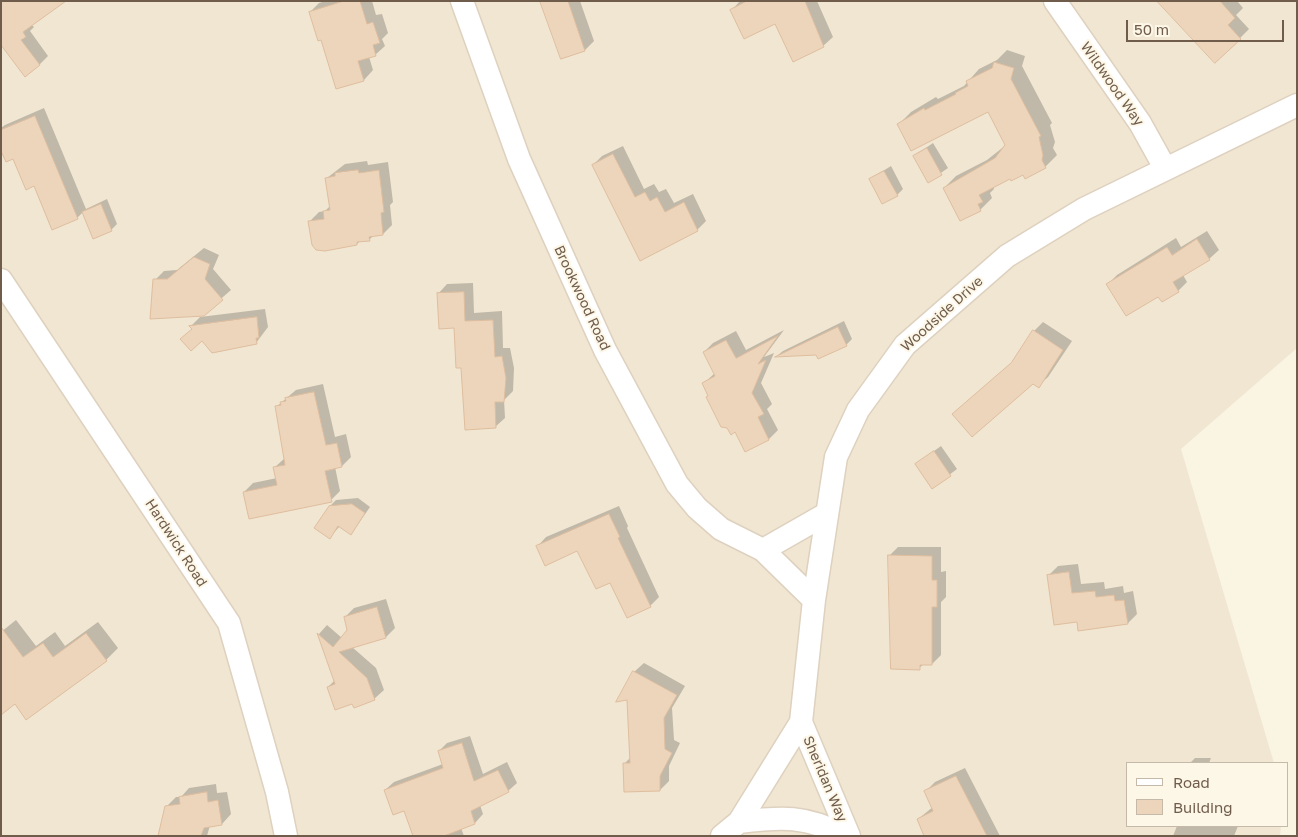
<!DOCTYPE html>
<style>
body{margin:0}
#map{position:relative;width:1298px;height:837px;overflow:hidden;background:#faf4e2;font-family:"Golos Text",sans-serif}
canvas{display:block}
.frame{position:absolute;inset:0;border:2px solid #705c4b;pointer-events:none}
.legend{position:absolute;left:1126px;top:762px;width:162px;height:65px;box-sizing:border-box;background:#fdf7e8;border:1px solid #c5b9a9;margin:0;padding:6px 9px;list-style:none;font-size:15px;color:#705c4b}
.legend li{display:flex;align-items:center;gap:10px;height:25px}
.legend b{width:25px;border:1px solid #c5b9a9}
.scale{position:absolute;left:1126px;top:20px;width:158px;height:22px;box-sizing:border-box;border:2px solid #705c4b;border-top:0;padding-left:6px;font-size:15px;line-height:18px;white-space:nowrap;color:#705c4b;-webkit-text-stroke:4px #fdf7e8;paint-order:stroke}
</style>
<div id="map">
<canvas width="1298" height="837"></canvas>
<div class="frame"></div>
<ul class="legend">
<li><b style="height:6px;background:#fff"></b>Road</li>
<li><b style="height:14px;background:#edd5bc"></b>Building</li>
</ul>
<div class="scale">50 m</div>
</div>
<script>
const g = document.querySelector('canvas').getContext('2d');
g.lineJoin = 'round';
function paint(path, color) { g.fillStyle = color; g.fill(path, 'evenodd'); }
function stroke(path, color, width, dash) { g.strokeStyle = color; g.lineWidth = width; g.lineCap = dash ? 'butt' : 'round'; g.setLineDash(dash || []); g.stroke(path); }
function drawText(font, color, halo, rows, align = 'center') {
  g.font = font + ' "Golos Text",sans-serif'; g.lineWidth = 4; g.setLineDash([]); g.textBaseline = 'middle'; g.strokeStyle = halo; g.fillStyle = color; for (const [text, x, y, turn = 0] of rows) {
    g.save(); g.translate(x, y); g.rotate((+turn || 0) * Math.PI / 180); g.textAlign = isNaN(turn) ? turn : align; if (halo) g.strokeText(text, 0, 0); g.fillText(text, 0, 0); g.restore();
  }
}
paint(new Path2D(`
 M1 1H1297V348L1181 449 1274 763H1127V826H1281L1280 836H1Z`), '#f1e6d2');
paint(new Path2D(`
 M1 1 34 27 30 31 48 56 39 65 3 45 1 47Z
 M326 1H372L376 15 382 14 388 33 382 39 385 46 375 55 369 57 373 70 364 80 322 39 310 12 319 3Z
 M542 1H580L594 41 585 50Z
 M740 1H817L833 37 823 46 776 22 732 10Z
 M1159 1H1237L1243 8 1236 15 1249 29 1240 38Z
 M1007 50 1025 56 1022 66 1052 123 1050 125 1055 142 1053 148 1057 155 1045 167 1010 178 993 186 994 189 990 193 992 198 980 210 944 188 956 176 987 160 1006 145 988 110 899 124 911 112 936 97 938 99 964 86 979 69 997 60Z
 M44 108 86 209 107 199 117 224 111 230 83 212 77 218 34 184 14 158 1 147V128L5 125Z
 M933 143 948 168 929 181 914 156Z
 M623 146 644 189 654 184 659 192 666 189 674 203 693 194 706 221 697 230 640 259 593 165 602 156Z
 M367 161 368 165 388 162 393 202 390 205 392 225 383 234 374 235 369 240 360 241 357 244 310 221 319 212 325 211 330 206 327 178 345 164Z
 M891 166 903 189 897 195 870 179Z
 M1207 231 1219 250 1209 259 1183 275 1187 282 1178 291 1159 295 1108 284 1117 275 1176 238 1181 247Z
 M204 248 219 255 213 269 231 290 200 317 265 309 268 327 256 343 193 328 191 326 202 315 155 280 164 271 177 270Z
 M473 283 474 313 502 311 503 348H510L514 368 513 391 504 400 505 418 495 427 462 367 455 327 438 294 447 284Z
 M844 321 852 339 846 345 817 353 778 355 783 351Z
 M1043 322 1072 341 1048 377 1038 386 1014 361 1034 331Z
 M784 330 764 357 774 353 761 383 772 404 767 409 778 430 769 439 746 450 736 431 703 384 715 373 704 352 713 343 736 331 746 350Z
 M323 384 335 437 346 434 351 457 342 466 335 467 340 491 331 500 244 492 253 483 277 478 274 468 285 458 276 407 296 390Z
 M941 446 957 469 932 488 916 464Z
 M358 498 370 507 356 527 350 533 340 526 330 537V506L336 500Z
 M619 506 628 526 627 528 659 597 650 606 611 581 578 549 537 547 546 537Z
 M898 547H941V572L946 571V597L941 602V655L932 664H924L919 668 889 556Z
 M1078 564 1081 584 1104 582 1105 589 1123 586 1124 593 1133 591 1137 614 1128 623 1078 620 1048 576 1058 566Z
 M386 599 395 628 386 637 352 647 376 668 384 690 374 699 353 702 328 687 335 680 319 634 327 625 342 638 349 630 345 617 354 608Z
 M16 620 36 646 55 632 65 646 98 622 118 648 106 660 27 718 1 632Z
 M644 663 685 686 672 708 674 740 680 743 669 766V781L660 790 624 764 631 757 629 698 619 700 634 672Z
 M470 736 483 774 507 762 517 783 508 791 480 805 483 814 475 823 461 828 464 836H415L405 809 385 790 394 782 443 764 439 751 447 743Z
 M1195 758H1211L1209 763H1190Z
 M965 768 1000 836H926L918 819 933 807 926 791 935 782Z
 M216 784 217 793 227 792 231 814 222 824 210 825 207 836H159L166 807 176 797H181L189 788Z
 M1177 826H1238L1234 836H1173Z`), '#0003');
const building = new Path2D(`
 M1 1H66L23 32 26 37 21 40 40 65 25 77 1 45Z
 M344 1H360L367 24 373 22 380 43 373 45 376 56 358 61 364 81 336 89 321 40 318 41 309 12Z
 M540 1H568L585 51 561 59Z
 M747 1H805L824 47 793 62 775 24 744 39 730 10Z
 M1157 1H1220L1235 18 1228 25 1241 39 1215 63Z
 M994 62 1014 68 1011 79 1041 136 1039 137 1043 155 1042 160 1046 168 1025 179 1023 175 1011 181 1010 179 979 195 983 202 978 204 981 211 960 221 943 188 995 158 1005 145 988 112 911 151 897 124 924 108 925 110 956 94 955 93 968 86 966 81 992 68Z
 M35 116 78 219 52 230 34 186 26 190 13 159 6 162 1 151V130Z
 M927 148 942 175 928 183 913 156Z
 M613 154 635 197 645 192 650 201 657 197 665 212 684 202 698 231 640 261 592 165Z
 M358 170 359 173 379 170 384 212 381 213 383 235 369 237 370 241 357 242V245L325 251 316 250 312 245 308 221 324 219 323 211 330 210 325 178 335 176V173Z
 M884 171 898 196 882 204 869 179Z
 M101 204 112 231 93 239 82 212Z
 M1197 239 1210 260 1173 282 1179 292 1162 302 1158 297 1126 316 1106 284 1167 247 1172 255Z
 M194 257 210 264 205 279 223 300 204 316 150 319 153 279H167Z
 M464 292 465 321 493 320 495 357 502 356 506 378 504 402H495L496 428 465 430 461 368H456L454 328 439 329 437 293Z
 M257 317 259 338H256L257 344 212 353 202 341 191 351 180 339 192 329 189 326Z
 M838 327 847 346 818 359 816 355 775 357Z
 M1033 330 1063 350 1039 388 1033 384 972 437 952 414 1011 363Z
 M778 336 758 364 766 360 752 393 764 414 758 417 769 440 745 452 735 432 731 435 727 428 721 427 706 397 708 396 702 383 715 376 703 352 726 340 736 358Z
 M314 392 326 445 337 443 342 467 325 471 332 502 249 519 243 492 277 485 273 467 285 465 275 406 281 405 280 402 286 401 285 398Z
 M934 451 951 476 932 489 915 464Z
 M352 504 365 513 351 535 338 526 330 539 314 528 329 506Z
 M609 514 620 537 618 538 651 607 627 618 610 583 596 589 577 551 545 566 536 546Z
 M888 555 932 556V580H937V607H932V665H920V670L891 669Z
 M1069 572 1072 593 1095 591 1096 597 1114 595 1115 601 1124 600 1128 624 1078 631 1077 622 1054 625 1047 575Z
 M377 607 386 638 339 652 367 678 375 700 354 708 352 704 335 710 327 687 335 684 317 633 333 647 347 630 344 617Z
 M1 627 23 657 43 643 53 657 86 633 107 661 26 720 15 704 1 715Z
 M633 671 677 695 664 718 665 749 672 753 660 776V791L624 792 623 763H630L627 700 616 702Z
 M462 743 474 781 498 770 509 792 471 811 475 824 444 836H413L404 811 393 815 384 790 443 768 438 751Z
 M956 776 987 836H924L917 819 933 811 924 791Z
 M207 792 208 802 218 800 222 825 204 828 201 836H158L165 806 180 804 179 797Z`);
paint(building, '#edd5bc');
stroke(building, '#dfbe9e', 1);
const minor = new Path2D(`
 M462 1 519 159 605 350 677 484 697 508 721 529 763 550 814 600
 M1055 1 1140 123 1165 168
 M1 280 229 623 277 792 286 836
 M763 550 826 514
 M801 722 849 836
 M739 822C782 817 805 815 845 836
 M722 836 739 822 801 722 814 600 836 457 858 410 905 345 1007 256 1084 209 1297 105`);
stroke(minor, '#ded1bf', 25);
stroke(minor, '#fff', 22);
drawText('14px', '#705c4b', '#fdf7e8', [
 ["Wildwood Way",1112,84,55],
 ["Brookwood Road",582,298,65],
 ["Woodside Drive",942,314,-42],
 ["Hardwick Road",176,543,57],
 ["Sheridan Way",825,779,67]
]);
</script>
